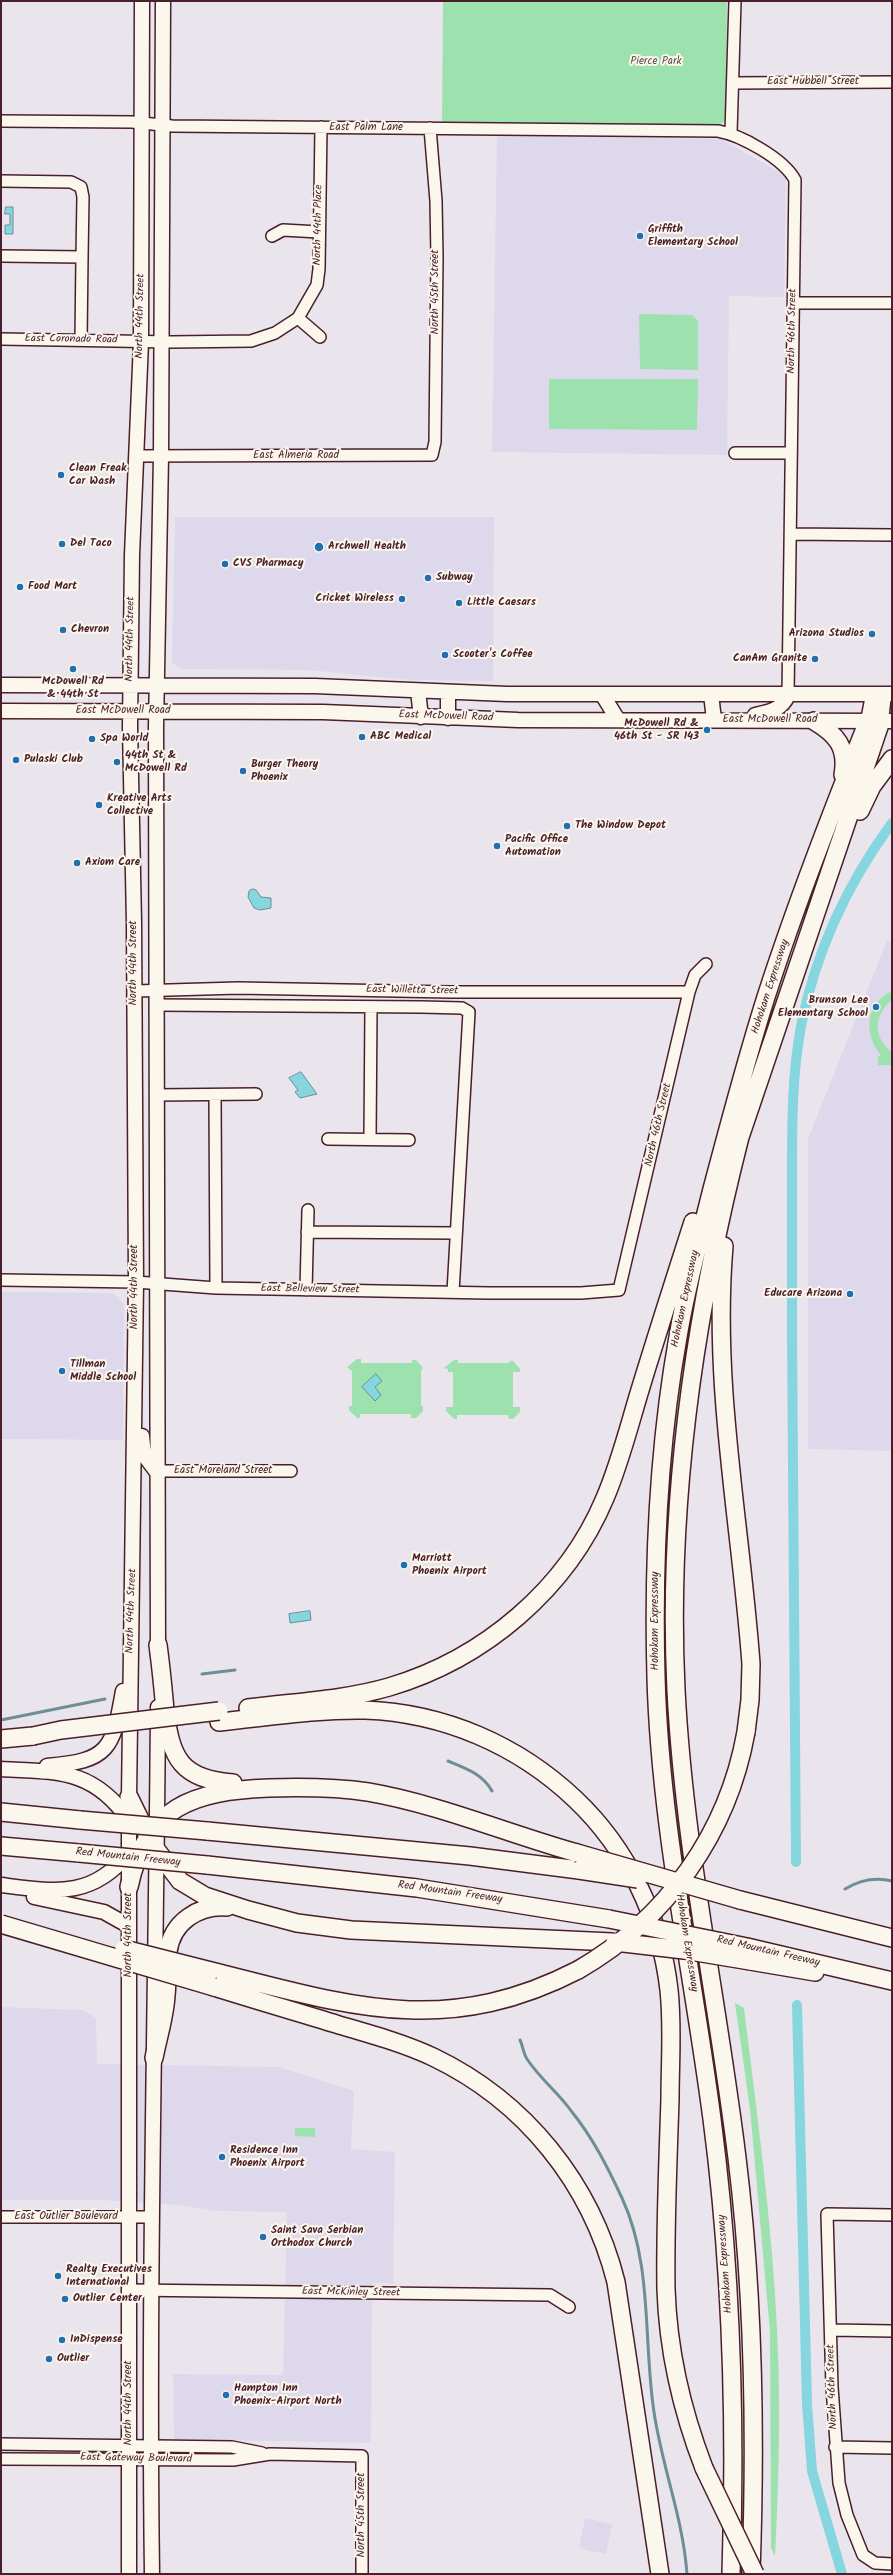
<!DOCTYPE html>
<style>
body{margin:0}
#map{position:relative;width:893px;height:2575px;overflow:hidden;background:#eae5ec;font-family:Kalam,sans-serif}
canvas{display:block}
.frame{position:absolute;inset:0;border:2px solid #4a1f2b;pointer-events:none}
</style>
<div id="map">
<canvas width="893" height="2575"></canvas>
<div class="frame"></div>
</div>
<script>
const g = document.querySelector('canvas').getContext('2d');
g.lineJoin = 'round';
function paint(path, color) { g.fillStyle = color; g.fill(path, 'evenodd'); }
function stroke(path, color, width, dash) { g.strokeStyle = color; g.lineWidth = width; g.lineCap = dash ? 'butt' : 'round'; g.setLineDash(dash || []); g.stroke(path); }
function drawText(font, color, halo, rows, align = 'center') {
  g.font = font + ' Kalam,sans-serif'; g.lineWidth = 4; g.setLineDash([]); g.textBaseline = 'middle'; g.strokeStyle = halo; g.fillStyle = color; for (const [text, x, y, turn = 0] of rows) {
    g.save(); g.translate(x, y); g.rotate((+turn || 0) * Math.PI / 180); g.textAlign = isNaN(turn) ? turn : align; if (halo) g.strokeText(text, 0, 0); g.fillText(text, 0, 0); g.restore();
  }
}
paint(new Path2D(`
 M497 135 721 139 786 176 784 297 729 296 727 455 492 452Z
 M175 517H494L493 681 410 680 308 670 181 669 172 662Z
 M887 941H892V1451L808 1449V1139Z
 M1 1292 113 1293 124 1304 123 1440 1 1439Z
 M1 2007 83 2010 96 2018 97 2064 279 2067 354 2091 351 2149 395 2152 393 2283H372L371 2443 174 2439 173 2374 283 2375 287 2212 216 2211 178 2205 102 2200H1Z
 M585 2518 612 2524 606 2554 579 2548Z`), '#ded8ec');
paint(new Path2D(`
 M443 1H727L726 118 723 123 717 125 442 122Z
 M639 314 692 315 698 321V370L640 369Z
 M549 379H698L697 430 549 429Z
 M892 991V1000C873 1015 873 1038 892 1052V1065H878V1057L881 1055C863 1034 865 1004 892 991Z
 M357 1359H361V1363H412V1360H416L423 1368 421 1371V1406H423V1411L416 1418H411V1414H360V1418H357L349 1410V1406H352V1371L347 1367Z
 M454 1360H458V1363H509V1361H513L520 1369V1372H513V1407H520V1412L513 1419H509L508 1415H457V1419H454L446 1411V1407H453V1372H448V1369L444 1368Z
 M735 2003 744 2008C757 2114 772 2222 777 2329 781 2405 779 2480 775 2556L771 2548 770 2332 750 2109Z
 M295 2128H315V2137L295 2136Z`), '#9de2ae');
const water = new Path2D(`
 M6 207H13V234H5V225H10V214H5Z
 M253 889 256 890 261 897 271 898V908L260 910 254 908 248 897 249 891Z
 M301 1072 317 1094 300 1098 295 1092 298 1090 289 1078Z
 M376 1374 382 1381 375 1387 381 1395 375 1401 362 1387Z
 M310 1611 311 1620 290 1623 289 1614Z`);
paint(water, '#85d6df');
stroke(water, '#6d8d97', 1);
stroke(new Path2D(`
 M202 1674 235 1670
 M1 1720 105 1699
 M448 1761C465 1768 483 1774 492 1791
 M845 1889C860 1880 875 1877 892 1881
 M520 2040C523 2046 523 2053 527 2059 540 2079 559 2093 572 2112 593 2138 608 2168 622 2198 653 2265 643 2340 654 2412 662 2467 683 2518 687 2574`), '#6d8d97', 3);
stroke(new Path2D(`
 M796 1862C795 1686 794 1510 792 1334 792 1281 792 1227 792 1174 792 1124 792 1075 801 1026 816 951 847 884 892 823
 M797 2005 807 2404 812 2471 842 2574`), '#85d6df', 10);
const minor = new Path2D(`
 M733 83 892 82
 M1 121 132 122 172 126 718 131C741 135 784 159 795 180L788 695
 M731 133 735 1
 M1 181 71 182 81 187 83 197 82 257 1 256
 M272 236 283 230 319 232
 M794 303H892
 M298 318 317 285 319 269 321 127
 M1 339 172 342 251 341 275 333 298 318 320 337
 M81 340 82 257
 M735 453H790
 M137 456 432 455 435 442 437 257 436 201 430 128
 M791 534 892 535
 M135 991 238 988 450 992H689
 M158 1005 421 1007 462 1008 469 1012 453 1292
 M157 1095 256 1094
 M215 1095 216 1288
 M328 1139 409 1140
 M370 1139 371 1007
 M307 1232 455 1233
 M1 1280 136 1282 216 1288 489 1293H581L619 1290 689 992 695 975 706 964
 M306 1290 308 1210
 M156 1471H291
 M892 2215 827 2214 832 2387 839 2483 847 2515 863 2555 875 2563 892 2564
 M1 2217H151
 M130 2290 550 2295 569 2307
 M831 2330 892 2331
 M1 2444 232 2447 262 2453
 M835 2447 892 2448
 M1 2459 233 2460 270 2454 362 2456V2574`);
const major = new Path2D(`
 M1 685 315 686 507 694H892
 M418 691 421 717
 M448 692V718
 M602 694 618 720
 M711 694 714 720
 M1 711 323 712 518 720 892 721
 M755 715C769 712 782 710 788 695
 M868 721 873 695
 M881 721 884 694
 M142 1436 144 1455 156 1471
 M158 1655 156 727 161 456 163 1
 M47 1766C109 1761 113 1749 123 1691
 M1 1769C59 1772 93 1769 129 1820
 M1 1885C56 1892 92 1899 131 1851
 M34 1897 104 1912 129 1926
 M129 2574V1797L136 1282 134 923 130 727 132 555 141 342 142 1
 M152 2574C148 2285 156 1996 158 1707`);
const highway = new Path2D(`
 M814 721C836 734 848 747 843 775
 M860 811 872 786 892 759
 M724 1246C712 1386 741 1525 751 1664L750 1700 746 1732
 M158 1645C161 1667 163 1688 165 1710 171 1759 181 1779 233 1783
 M248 1708C295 1702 344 1700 389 1687 484 1659 567 1589 605 1498 620 1463 629 1426 640 1390 657 1334 675 1278 693 1222
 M219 1722C268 1717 317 1709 365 1710 444 1713 518 1745 575 1799 628 1849 661 1919 669 1990 673 2026 670 2063 670 2099 668 2162 665 2226 666 2289 668 2351 682 2411 704 2468
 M1 1739 33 1736
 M129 1797 152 1844 180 1881 205 1896 248 1910 297 1923 351 1930 612 1942
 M1 1812 80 1820
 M207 1831 470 1856 579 1870
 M1 1846 79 1853
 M207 1865 417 1888 609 1919
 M129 1887C146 1806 193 1791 269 1788 302 1787 335 1787 368 1792 438 1804 509 1834 577 1853
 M740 1900 892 1938
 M747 1947 892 1981
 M750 1961 815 1972
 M211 1971C347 2005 444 2039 578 1970
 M214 1987C255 2000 297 2012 339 2025 370 2034 403 2043 433 2057 525 2101 591 2183 616 2282L660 2574
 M154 2058C158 2037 165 2016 166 1995 168 1981 165 1966 168 1952 172 1922 198 1905 227 1907
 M751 2572C756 2434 754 2296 737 2158 718 2002 684 1848 676 1690 667 1504 694 1317 740 1137L881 721
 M731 2574C736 2422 732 2271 712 2119 693 1972 660 1826 656 1677 653 1563 658 1449 678 1337 686 1287 700 1238 712 1189 729 1125 746 1060 766 997 796 904 832 812 868 721`);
stroke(minor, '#4a1f2b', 14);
stroke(major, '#4a1f2b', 17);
stroke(highway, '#4a1f2b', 20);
stroke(minor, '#fbf7ec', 11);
stroke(major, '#fbf7ec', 14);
stroke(highway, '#fbf7ec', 17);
const highwayBridge = new Path2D(`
 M33 1736 61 1730 219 1711
 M80 1820 207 1831
 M79 1853 207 1865
 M577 1853 740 1900
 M579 1870 638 1879
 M609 1919 747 1947
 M1 1924 214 1987
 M615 1942 684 1950 750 1961
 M124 1949 211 1971
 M578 1970C667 1919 728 1833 746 1732
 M704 2468 755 2574`);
stroke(highwayBridge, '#4a1f2b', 20, []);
stroke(highwayBridge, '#fbf7ec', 17);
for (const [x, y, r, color] of [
 [640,236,4,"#1f6fb2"],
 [61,475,4,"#1f6fb2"],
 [62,544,4,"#1f6fb2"],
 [319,547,5,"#1f6fb2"],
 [225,564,4,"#1f6fb2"],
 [428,578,4,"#1f6fb2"],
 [20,587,4,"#1f6fb2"],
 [402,599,4,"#1f6fb2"],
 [459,603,4,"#1f6fb2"],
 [63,630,4,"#1f6fb2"],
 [872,634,4,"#1f6fb2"],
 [445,655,4,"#1f6fb2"],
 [815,659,4,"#1f6fb2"],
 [73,669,4,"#1f6fb2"],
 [707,730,4,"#1f6fb2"],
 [362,737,4,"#1f6fb2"],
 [92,739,4,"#1f6fb2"],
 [16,760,4,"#1f6fb2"],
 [117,762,4,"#1f6fb2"],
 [243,771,4,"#1f6fb2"],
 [99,805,4,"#1f6fb2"],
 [567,826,4,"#1f6fb2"],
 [497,846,4,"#1f6fb2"],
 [77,863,4,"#1f6fb2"],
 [876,1007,4,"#1f6fb2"],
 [850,1294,4,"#1f6fb2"],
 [62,1371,4,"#1f6fb2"],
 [404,1565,4,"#1f6fb2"],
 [222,2157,4,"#1f6fb2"],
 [263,2237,4,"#1f6fb2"],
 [58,2276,4,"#1f6fb2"],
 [65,2299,4,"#1f6fb2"],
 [62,2340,4,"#1f6fb2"],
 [49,2359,4,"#1f6fb2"],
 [226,2395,4,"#1f6fb2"]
]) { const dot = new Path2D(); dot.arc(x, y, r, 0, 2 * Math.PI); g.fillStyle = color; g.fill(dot); stroke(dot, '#fbf7ec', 1.5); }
drawText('11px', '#5f504c', '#fbf7ec', [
 ["Pierce Park",656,62]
]);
drawText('11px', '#4a1f2b', '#fbf7ec', [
 ["East Hubbell Street",813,82],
 ["East Palm Lane",366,128],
 ["North 44th Place",319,225,-89],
 ["North 45th Street",436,292,-90],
 ["North 44th Street",141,316,-89],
 ["North 46th Street",793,331,-89],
 ["East Coronado Road",71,340,1],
 ["East Almeria Road",296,456],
 ["North 44th Street",131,639,-89],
 ["East McDowell Road",123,711],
 ["East McDowell Road",446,717,2],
 ["East McDowell Road",770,720],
 ["North 44th Street",134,963,-90],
 ["Hohokam Expressway",771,987,-72],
 ["East Willetta Street",412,991,1],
 ["North 46th Street",659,1125,-77],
 ["North 44th Street",135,1287,-90],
 ["East Belleview Street",310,1290,1],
 ["Hohokam Expressway",686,1299,-78],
 ["East Moreland Street",223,1471],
 ["North 44th Street",132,1611,-88],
 ["Hohokam Expressway",656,1621,-90],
 ["Red Mountain Freeway",128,1858,6],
 ["Red Mountain Freeway",450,1893,8],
 ["North 44th Street",129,1935,-90],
 ["Hohokam Expressway",686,1943,81],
 ["Red Mountain Freeway",768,1952,13],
 ["East Outlier Boulevard",66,2217],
 ["Hohokam Expressway",726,2264,-94],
 ["East McKinley Street",351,2293,1],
 ["North 46th Street",833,2387,-92],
 ["North 44th Street",129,2403,-90],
 ["East Gateway Boulevard",136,2459,1],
 ["North 45th Street",362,2515,-90]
]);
drawText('bold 11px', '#4a1f2b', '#fbf7ec', [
 ["Griffith",648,230],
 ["Elementary School",648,243],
 ["Clean Freak",69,469],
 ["Car Wash",69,482],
 ["Del Taco",70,544],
 ["Archwell Health",328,547],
 ["CVS Pharmacy",233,564],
 ["Subway",436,578],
 ["Food Mart",28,587],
 ["Cricket Wireless",394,599,"right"],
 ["Little Caesars",467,603],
 ["Chevron",71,630],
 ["Arizona Studios",864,634,"right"],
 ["Scooter's Coffee",453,655],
 ["CanAm Granite",807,659,"right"],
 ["McDowell Rd",73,682,"center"],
 ["& 44th St",73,695,"center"],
 ["McDowell Rd &",699,724,"right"],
 ["46th St - SR 143",699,737,"right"],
 ["ABC Medical",370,737],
 ["Spa World",100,739],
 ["44th St &",125,756],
 ["McDowell Rd",125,769],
 ["Pulaski Club",24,760],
 ["Burger Theory",251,765],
 ["Phoenix",251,778],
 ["Kreative Arts",107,799],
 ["Collective",107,812],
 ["The Window Depot",575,826],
 ["Pacific Office",505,840],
 ["Automation",505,853],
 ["Axiom Care",85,863],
 ["Brunson Lee",868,1001,"right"],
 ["Elementary School",868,1014,"right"],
 ["Educare Arizona",842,1294,"right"],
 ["Tillman",70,1365],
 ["Middle School",70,1378],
 ["Marriott",412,1559],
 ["Phoenix Airport",412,1572],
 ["Residence Inn",230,2151],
 ["Phoenix Airport",230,2164],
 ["Saint Sava Serbian",271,2231],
 ["Orthodox Church",271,2244],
 ["Realty Executives",66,2270],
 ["International",66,2283],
 ["Outlier Center",73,2299],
 ["InDispense",70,2340],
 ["Outlier",57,2359],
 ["Hampton Inn",234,2389],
 ["Phoenix-Airport North",234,2402]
], 'left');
</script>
